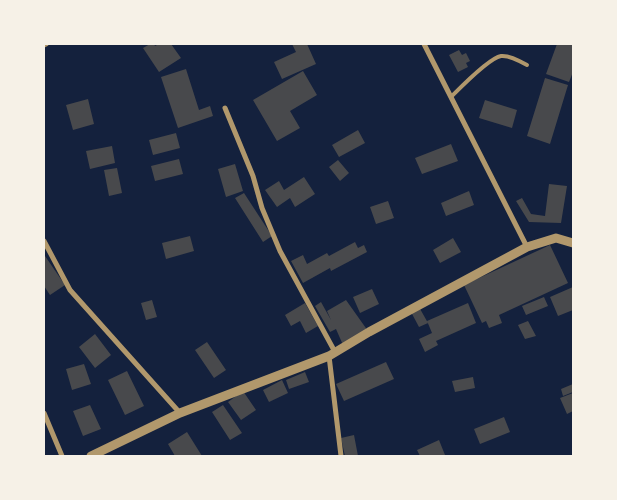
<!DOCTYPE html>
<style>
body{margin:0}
#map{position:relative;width:617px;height:500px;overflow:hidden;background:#14213d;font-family:"Noto Serif",serif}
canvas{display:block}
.frame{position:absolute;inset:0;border:45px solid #f6f1e7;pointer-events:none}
</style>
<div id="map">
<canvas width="617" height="500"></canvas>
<div class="frame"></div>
</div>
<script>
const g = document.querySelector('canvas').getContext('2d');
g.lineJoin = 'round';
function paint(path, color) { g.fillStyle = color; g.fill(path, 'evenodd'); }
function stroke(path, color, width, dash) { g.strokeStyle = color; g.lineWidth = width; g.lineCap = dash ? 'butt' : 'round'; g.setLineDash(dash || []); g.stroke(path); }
paint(new Path2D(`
 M150 44H154L155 46 159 44H171L181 58 159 72 143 48Z
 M292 44H307L316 64 282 79 274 62 296 52Z
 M557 44H573V72L569 82 546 74Z
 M459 50 462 55 466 53 470 61 466 63 468 67 458 72 449 55Z
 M186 69 199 110 210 106 213 116 178 128 161 77Z
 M303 71 317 95 290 111 300 128 277 141 253 100Z
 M545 78 568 85 550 144 527 136Z
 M88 99 94 124 73 130 66 105Z
 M485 100 517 110 512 128 479 118Z
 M358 130 365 143 339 157 332 145Z
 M176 133 180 148 153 155 149 140Z
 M451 144 458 161 422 174 415 158Z
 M112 146 115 163 90 169 86 151Z
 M179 159 183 174 155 181 151 166Z
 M338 160 349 173 340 181 329 167Z
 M235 164 243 191 226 197 218 169Z
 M117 168 122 193 109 196 104 170Z
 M304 177 315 194 295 207 290 198 277 207 265 190 279 181 284 190Z
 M549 184 567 186 561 223 529 222 516 201 522 198 531 214 545 216Z
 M469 191 474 205 446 216 441 203Z
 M244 193 272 236 263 242 235 198Z
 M388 201 394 218 376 224 370 207Z
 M190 236 194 251 166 259 162 243Z
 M453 238 461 252 440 263 433 250Z
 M355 242 358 248 364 245 367 252 331 271 330 268 303 283 291 261 303 255 307 264 327 253 329 256Z
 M550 245 568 283 499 315 502 323 489 328 486 321 482 323 464 285Z
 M45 256 65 285 50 295 44 286V257Z
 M573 287V310L558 316 550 297Z
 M372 289 379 304 360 313 353 297Z
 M544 297 548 306 526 315 522 306Z
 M152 300 157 317 146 320 141 303Z
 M346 300 368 331 343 345 336 329 330 332 315 306 321 302 331 320 327 311Z
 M305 303 318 326 306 333 300 321 291 326 285 315Z
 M468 303 476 323 436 341 438 345 425 352 419 339 432 333 427 321Z
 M419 307 428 323 419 327 411 312Z
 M528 321 536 336 525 339 518 325Z
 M95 334 111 355 95 368 79 347Z
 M207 342 226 370 214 378 195 350Z
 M386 362 394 379 344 401 336 384Z
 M84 364 91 384 72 390 66 369Z
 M127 371 144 406 125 415 108 380Z
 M305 372 309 382 289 389 286 380Z
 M473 377 475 388 455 392 452 381Z
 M282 380 288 393 269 402 263 390Z
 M573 384V392L563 396 561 389Z
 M243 391 256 410 241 420 228 402Z
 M573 393V411L567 414 560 398Z
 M90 405 101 429 83 436 73 411Z
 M223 405 242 433 230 440 212 412Z
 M504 417 510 432 480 444 474 429Z
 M187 432 202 456H175L168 444Z
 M354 435 358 456H345L341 438Z
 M439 440 445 455 442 456H420L417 450Z`), '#48494c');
stroke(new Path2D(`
 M451 97C460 88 489 58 501 56 509 55 520 61 527 65`), '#b1986c', 4);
stroke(new Path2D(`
 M424 44 527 247
 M44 45 46 44
 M225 108 253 176 262 208 280 251 335 352
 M44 241 70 290 180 413
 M329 356 341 456
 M44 413 62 456`), '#b1986c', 5);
stroke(new Path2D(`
 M91 456 180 413 329 356 369 332 527 247 556 238 573 243`), '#b1986c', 9);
</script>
